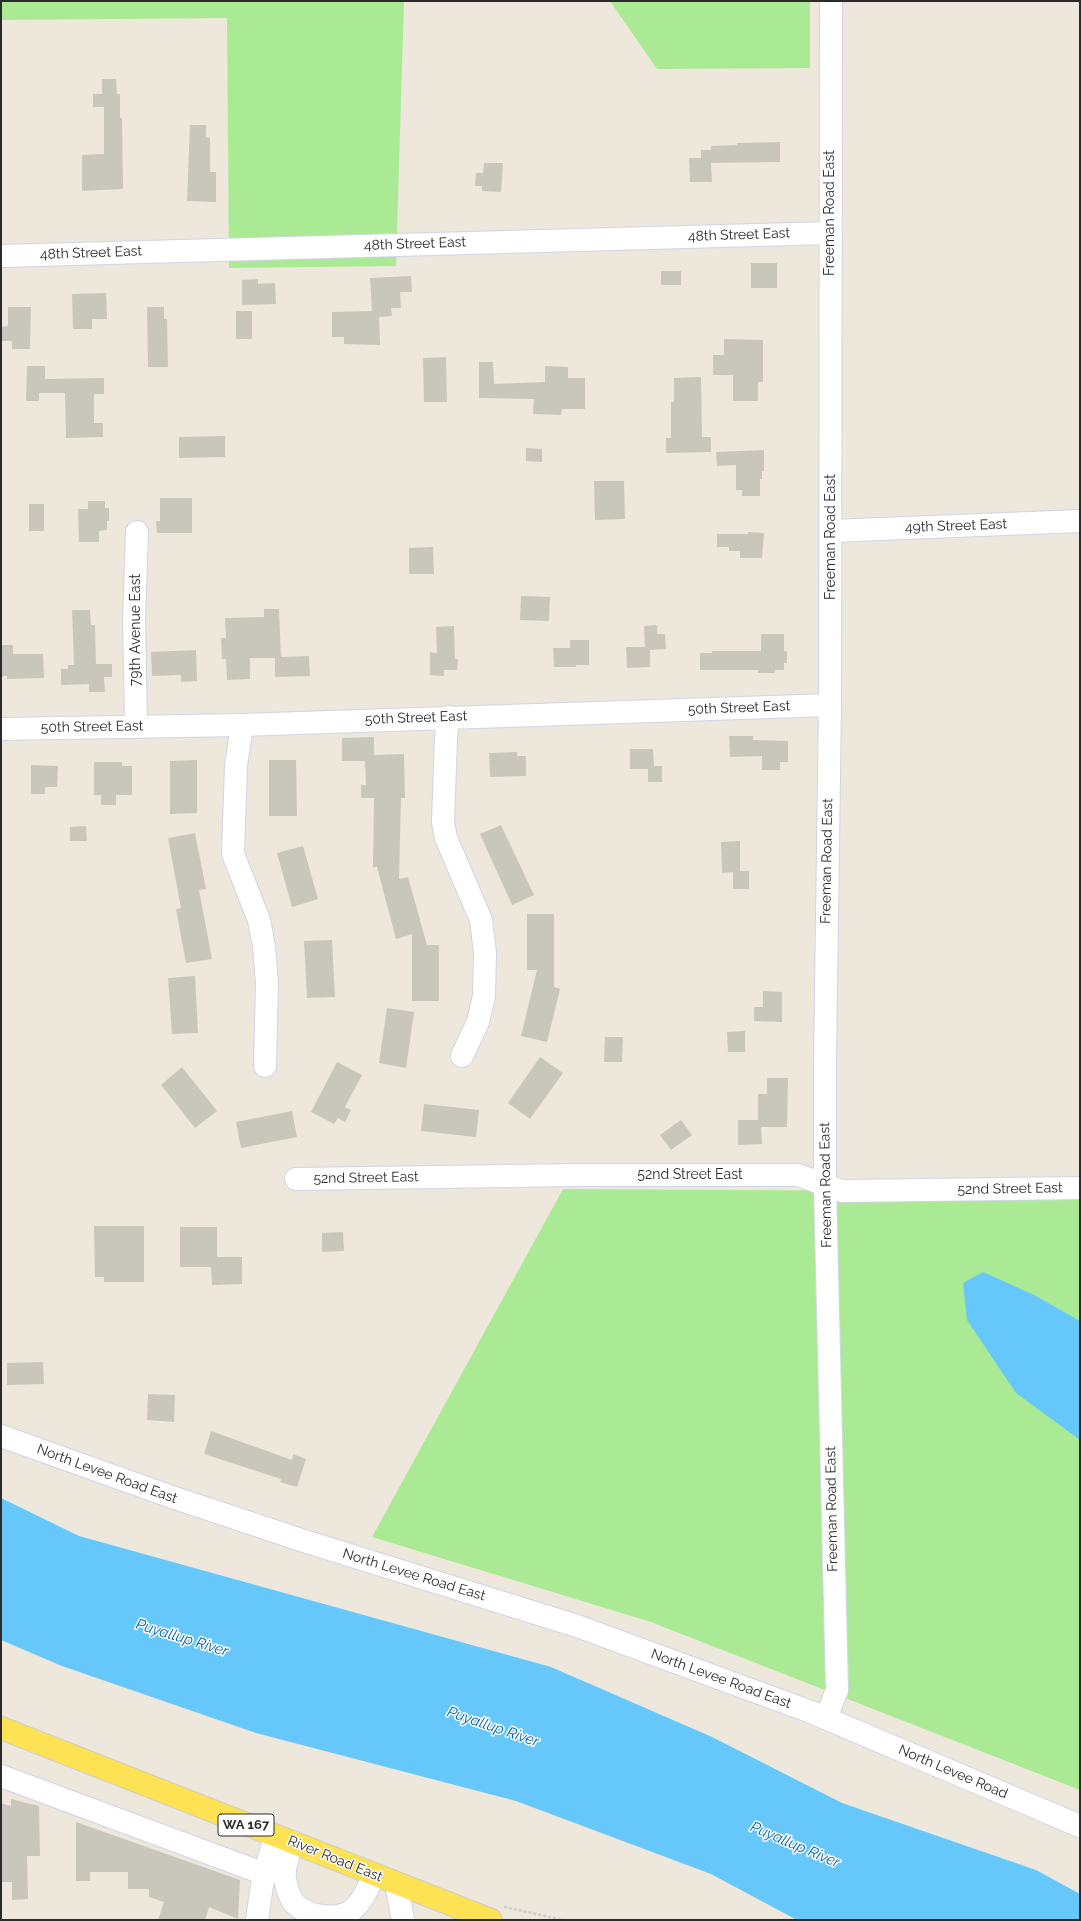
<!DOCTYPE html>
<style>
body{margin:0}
#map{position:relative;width:1081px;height:1921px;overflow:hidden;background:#eee8dc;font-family:Raleway,sans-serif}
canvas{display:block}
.frame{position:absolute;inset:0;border:2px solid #2b2b2b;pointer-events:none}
</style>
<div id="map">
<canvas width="1081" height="1921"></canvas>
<div class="frame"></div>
</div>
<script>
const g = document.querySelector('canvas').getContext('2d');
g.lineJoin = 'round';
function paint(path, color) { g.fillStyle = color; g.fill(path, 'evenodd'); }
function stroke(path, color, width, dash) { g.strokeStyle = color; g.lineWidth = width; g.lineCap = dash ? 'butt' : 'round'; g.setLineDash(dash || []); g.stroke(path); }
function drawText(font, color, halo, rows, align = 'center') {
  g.font = font + ' Raleway,sans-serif'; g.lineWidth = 3; g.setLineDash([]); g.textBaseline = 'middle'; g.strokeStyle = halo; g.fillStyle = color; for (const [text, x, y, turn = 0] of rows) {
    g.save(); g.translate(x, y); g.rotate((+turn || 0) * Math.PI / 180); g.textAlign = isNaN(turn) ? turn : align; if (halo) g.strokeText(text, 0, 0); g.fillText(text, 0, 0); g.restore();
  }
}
paint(new Path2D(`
 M1 1H404L396 266 229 268 227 18 1 20Z
 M610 1H810V68L657 69Z
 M563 1189 1080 1192V1790L651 1622 372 1537Z`), '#abea94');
paint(new Path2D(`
 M983 1272 1034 1295 1080 1321V1440L1016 1393 967 1320 963 1283Z
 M1 1498 79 1536 551 1667 712 1737 842 1803 1036 1870 1080 1894V1920H797L711 1874 516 1801 256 1733 62 1666 1 1640Z`), '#66c7fa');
paint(new Path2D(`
 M102 79H116L117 94H120V118H122L123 189 82 191V155L104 154V107H93V94H102Z
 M190 125H206V137L210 138V172H216V202L187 201Z
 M780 142V162L711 163 712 182H690L689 158H701V150H711V146L737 145V143Z
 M484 163H503L501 192 482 191V186H475L476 173H483Z
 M751 263H777V288H751Z
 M661 271H681V285H661Z
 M411 276 412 292H400L401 308H391L392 316 379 317 380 345 344 344V337H332V312L372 311 370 278Z
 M258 279V284L275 283 276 304 242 305V280Z
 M106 293 107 319H92V329H73L72 294Z
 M8 307H31L30 349H12V341H1V327L8 326Z
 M147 307H164V319H167L168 367H148Z
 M236 311H252V339H236Z
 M724 339 763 340V382H758V401H733V375H713V355H724Z
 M446 357 447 402H424L423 358Z
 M479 362H493L494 384 545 382V366L568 367V378H585V409H562L561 415 533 414 534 399 479 398Z
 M27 366H45V379L104 378V394H94V423H103V437L66 438 65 393H39V401H26Z
 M701 377 702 437H711V452L666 453V438H671V402H674V378Z
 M225 436V457L179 458V437Z
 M526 448 542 449V462L526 461Z
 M764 450V471H762V479H760V496H742V490H736V465L717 466 716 452Z
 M594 481H624L625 519 595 520Z
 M160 498H192V533H157L156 521H160Z
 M88 501H105V508H109V521H107V530L99 531V542H79L78 509H88Z
 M29 504H44V531H29Z
 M748 532 764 533 762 558H740V551H729V547H717V534H748Z
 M433 547 434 574H409V548Z
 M521 596 550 597 549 621 520 620Z
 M264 609H279L281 657 309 656 310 676 275 677V658H250V679L227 680 226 659H222L221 638H226L225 618 264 617Z
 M72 610H90L91 625H95L96 664H112V677H104L105 692H89V684L61 685V669H68V665H74Z
 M657 625V634H665L666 649 650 650V667L627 668 626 647H645L644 626Z
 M454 626 455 659H458L457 670H444V676L430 675V652L437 653 436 627Z
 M761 634H784V651H787V663H784V670H775V673H758V670H700V653H712V651H761Z
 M570 640H589V665H576V667H554L553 648H570Z
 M1 645H13V654H43L44 678 7 679V676H1Z
 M196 650 197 681 181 682V675L152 676 151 652Z
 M729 736H753V740L788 741V762H780V770H762V756L730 757Z
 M374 737V755L404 754 405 798H401L399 879 408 877 427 945H439V1001H412V934L396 939 377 867H373L374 798H361V785H366L365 761H342V738Z
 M630 749H653L654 766H662V782H648V769H630Z
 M517 752V756H526V776L490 777 489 753Z
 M197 760V813L170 814V761Z
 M269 760H296L297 816H269Z
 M94 762H122V766H132V795H116V805H101V795H94Z
 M31 765 58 766 57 787H45V794H31Z
 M501 825 534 895 512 905 480 834Z
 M86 826 87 841H70V827Z
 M195 833 206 889 199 890 212 959 186 963 176 909 181 908 168 838Z
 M740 841V871H749V889H733V872L722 873 721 842Z
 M303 846 318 899 292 907 277 853Z
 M527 914H554V987L560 989 547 1042 521 1036 537 970H527Z
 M332 940 335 997 307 998 304 941Z
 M195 976 198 1033 172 1034 168 978Z
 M763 991 782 992V1022L754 1021V1007H763Z
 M387 1008 414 1012 406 1068 379 1063Z
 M745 1031V1052H728L727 1032Z
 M605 1037H623L622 1062H604Z
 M540 1057 563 1073 530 1119 508 1103Z
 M337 1062 362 1075 345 1107 351 1110 345 1122 338 1118 334 1124 311 1112Z
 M182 1067 217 1111 195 1128 161 1085Z
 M767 1078H788L787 1127H761L762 1144 738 1145V1120H758V1094H767Z
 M424 1104 479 1110 476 1137 421 1131Z
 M292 1111 297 1137 241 1148 236 1122Z
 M681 1120 692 1135 671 1150 660 1135Z
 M94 1226H144V1282H104V1277H95Z
 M180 1227H217V1257H242V1284L212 1285 211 1267H180Z
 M343 1232 344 1251 322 1252V1233Z
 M43 1362 44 1384 7 1385V1363Z
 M148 1394 175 1395 174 1422 147 1420Z
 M211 1431 292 1460 293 1454 306 1459 297 1487 280 1482 281 1479 204 1454Z
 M11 1799 39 1806 40 1856H27L28 1899 12 1900V1882H1V1803L11 1806Z
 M76 1822 240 1880 238 1919 209 1907 205 1920H158L164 1902 149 1897V1889H128V1872H90V1881H76Z`), '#c9c6bb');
const minor = new Path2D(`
 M1 256 830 233
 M831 531 1080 521
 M448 717 446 737 443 822 446 838 481 920 485 953 484 996 478 1022 462 1056
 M242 725 236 766 233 854 259 920 264 946 267 983 265 1066
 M136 727 134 619 137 532
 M1 729 242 725 830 705
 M296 1179 579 1175H798L842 1191 1080 1188
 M1 1436 172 1497 301 1540 577 1626 811 1712 1080 1826
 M826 1718 837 1690 825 1185V1061L830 705 831 1
 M1 1776 265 1874
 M293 1842C289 1854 283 1867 285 1880 287 1888 289 1897 294 1903 308 1917 335 1921 351 1911 363 1902 368 1887 374 1875
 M396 1884 403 1920
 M257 1920 262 1885 275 1836`);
const major = new Path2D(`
 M1 1728 491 1920`);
stroke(minor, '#d1d4e5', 24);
stroke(major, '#ccc', 24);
stroke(new Path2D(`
 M504 1907 564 1920`), '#ccc', 2.5, [3, 2]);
stroke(minor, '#fff', 22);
stroke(major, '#fde353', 22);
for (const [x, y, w] of [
 [246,1825,56]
]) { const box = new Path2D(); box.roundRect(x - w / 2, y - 11, w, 22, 3); g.fillStyle = '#fff'; g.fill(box); stroke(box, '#2b2b2b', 1); }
drawText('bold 13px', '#2b2b2b', null, [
 ["WA 167",246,1825]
]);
drawText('14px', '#2b2b2b', '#fff', [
 ["Freeman Road East",830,213,-90],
 ["48th Street East",739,235,-2],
 ["48th Street East",415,244,-2],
 ["48th Street East",91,253,-2],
 ["49th Street East",956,526,-2],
 ["Freeman Road East",831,537,-90],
 ["79th Avenue East",136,630,-90],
 ["50th Street East",739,708,-2],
 ["50th Street East",416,718,-2],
 ["50th Street East",92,727,-1],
 ["Freeman Road East",827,861,-89],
 ["52nd Street East",690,1175],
 ["52nd Street East",366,1178,-1],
 ["Freeman Road East",826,1185,-91],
 ["52nd Street East",1010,1189,-1],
 ["North Levee Road East",107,1474,20],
 ["Freeman Road East",832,1509,-91],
 ["North Levee Road East",414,1575,17],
 ["North Levee Road East",721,1679,20],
 ["North Levee Road",953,1772,23],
 ["River Road East",335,1859,22]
]);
drawText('italic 15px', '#0163aa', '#fff', [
 ["Puyallup River",182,1638,17],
 ["Puyallup River",493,1727,19],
 ["Puyallup River",795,1845,23]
]);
</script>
